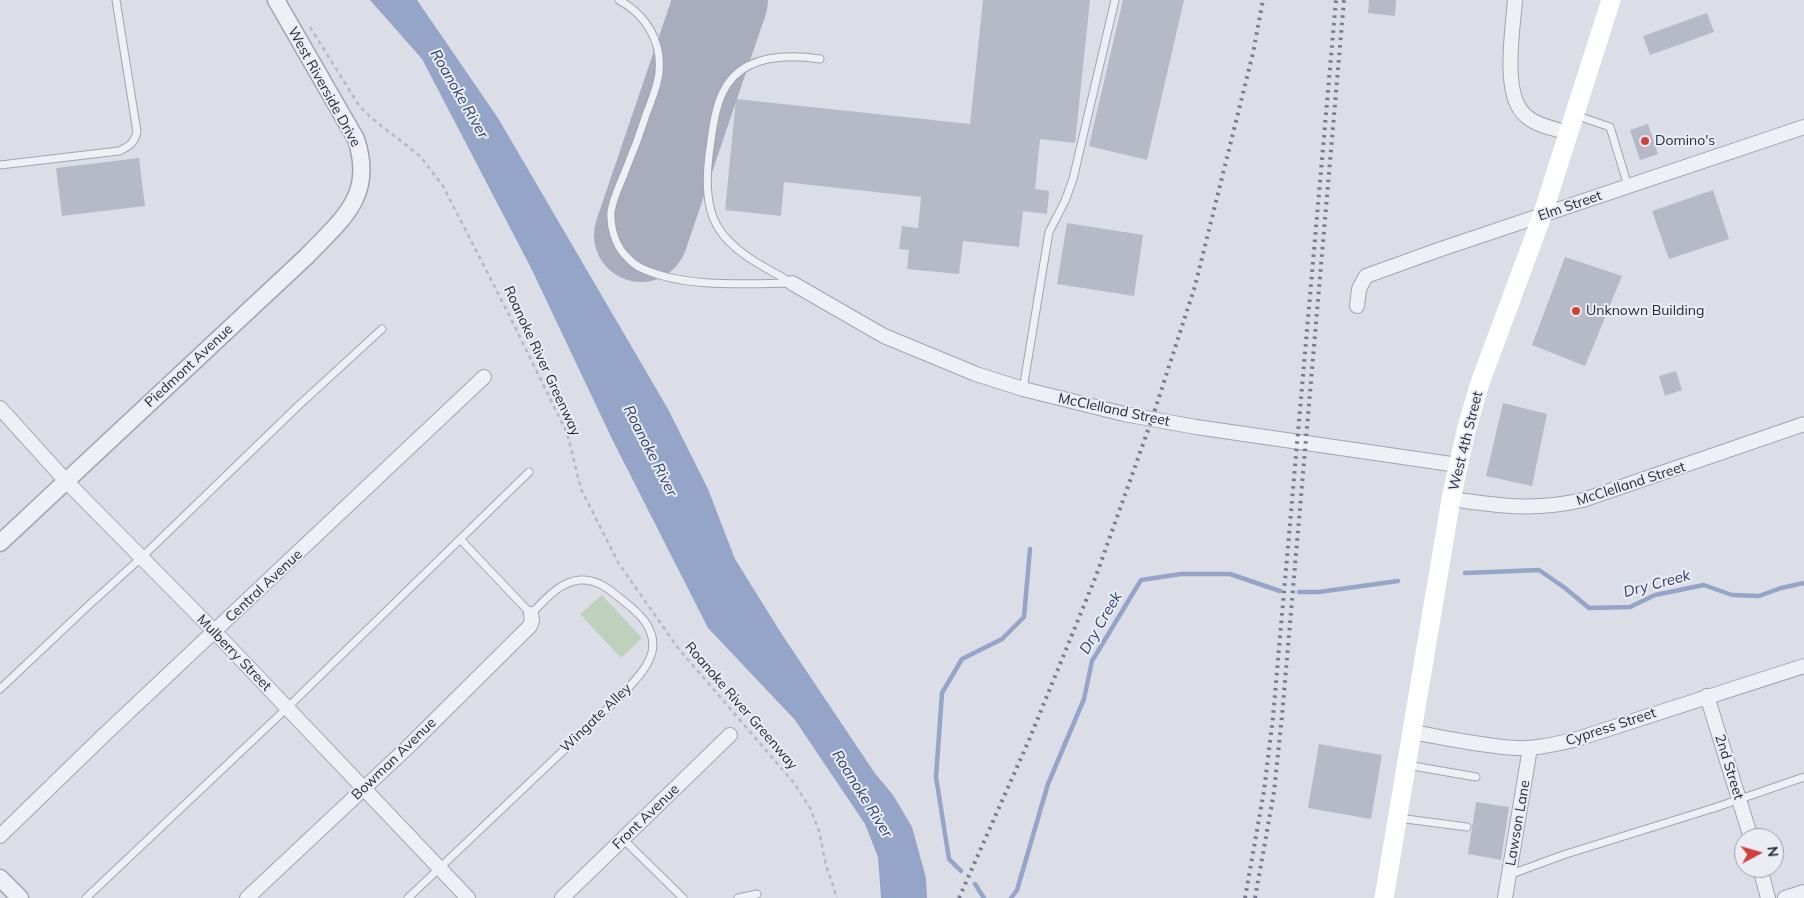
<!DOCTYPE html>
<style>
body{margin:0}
#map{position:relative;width:1804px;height:898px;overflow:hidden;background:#dcdee7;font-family:Mulish,sans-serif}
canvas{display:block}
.north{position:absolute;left:1734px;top:828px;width:50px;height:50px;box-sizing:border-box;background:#ebedf4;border:1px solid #9c9fab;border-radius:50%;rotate:84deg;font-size:14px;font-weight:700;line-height:20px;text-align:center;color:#252a3d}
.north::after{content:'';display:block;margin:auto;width:18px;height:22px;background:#d0413c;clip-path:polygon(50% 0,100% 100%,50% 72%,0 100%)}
</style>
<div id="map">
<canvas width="1804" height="898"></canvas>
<div class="north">N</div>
</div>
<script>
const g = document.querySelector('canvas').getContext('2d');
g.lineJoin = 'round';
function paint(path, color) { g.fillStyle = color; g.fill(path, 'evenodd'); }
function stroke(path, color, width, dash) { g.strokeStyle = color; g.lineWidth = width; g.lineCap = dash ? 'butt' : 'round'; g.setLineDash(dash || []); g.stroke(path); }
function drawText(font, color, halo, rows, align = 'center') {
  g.font = font + ' Mulish,sans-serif'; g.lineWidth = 4; g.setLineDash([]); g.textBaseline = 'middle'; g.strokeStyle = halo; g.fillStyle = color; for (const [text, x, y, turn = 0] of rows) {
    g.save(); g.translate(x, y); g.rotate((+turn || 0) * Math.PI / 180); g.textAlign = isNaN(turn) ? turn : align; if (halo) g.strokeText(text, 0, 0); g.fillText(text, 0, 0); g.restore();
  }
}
paint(new Path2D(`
 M602 595 642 638 621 658 580 614Z`), '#bed1bd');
paint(new Path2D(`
 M370 0H417L498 118 668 409 708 489 735 559 781 633 874 772 893 795 912 827 926 878 927 898H881L878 857 865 824 795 720 708 628 613 441 531 268 422 59Z`), '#95a5c8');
stroke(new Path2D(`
 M1465 573 1539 570 1565 588 1589 608 1630 607 1655 595 1704 585 1732 595 1759 596 1781 588 1804 583
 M1299 592H1319L1398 581
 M961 871 949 859 936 777 942 693 962 659 1002 639 1024 617 1030 549
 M975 884 984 898
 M1011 898 1017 890 1048 784 1084 699 1092 661 1141 580 1181 574H1230L1280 591`), '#95a5c8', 4.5);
stroke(new Path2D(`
 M641 235 721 0`), '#a8acbc', 94);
paint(new Path2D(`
 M983 0H1090L1075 143 1040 139 1035 189 1049 191 1047 214 1023 211 1019 247 963 241 959 274 907 269 909 250 899 249 902 226 918 228 921 197 784 182 781 216 725 210 736 99 970 124Z
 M1123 0H1184L1147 160 1089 146Z
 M1369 0H1396L1395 16 1368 13Z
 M1707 13 1714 32 1650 55 1643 36Z
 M1648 124 1658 154 1640 160 1630 130Z
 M139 158 145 206 62 216 56 168Z
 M1713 190 1729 239 1669 259 1652 211Z
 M1067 223 1143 235 1134 296 1057 284Z
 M1565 257 1622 276 1585 366 1532 345Z
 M1676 371 1682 390 1665 396 1659 376Z
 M1503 403 1547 414 1532 486 1486 476Z
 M1319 744 1382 755 1371 819 1308 808Z
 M1476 802 1509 807 1501 860 1468 854Z`), '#b6b9c6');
const service = new Path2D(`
 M619 0C646 15 662 41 659 72 658 85 652 99 647 112 641 131 634 150 626 169 621 183 613 197 611 212 610 227 615 243 624 254 629 259 633 264 639 267 680 288 746 284 792 283
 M1575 115 1610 127 1628 186
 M0 165 119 151C130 146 134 143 137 132L116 0
 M792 283C767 268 735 254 719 229 705 208 706 179 709 155 712 135 714 110 723 92 741 55 785 54 820 59
 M1023 389 1049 232 1065 201 1073 179 1115 0
 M0 689 89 605 142 557 297 407 382 329
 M1407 765 1476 777
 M1398 818 1467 827
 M623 839 683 898
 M1509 875 1563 855 1717 807 1804 777
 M86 898 287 708 529 472
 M408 898 624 693C634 681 648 668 652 652 657 628 638 612 621 599 609 589 597 579 580 580 559 582 545 600 531 614L460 539
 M738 898 757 894`);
const minor = new Path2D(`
 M1515 0C1513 29 1501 96 1526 116 1537 126 1556 129 1569 133
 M792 283 884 336 976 374 1023 389 1124 414 1196 427 1458 465
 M1357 306 1359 289 1366 276 1441 249 1804 127
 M0 408 66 481 215 632 468 898
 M1451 499C1499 506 1534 511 1583 500L1804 424
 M1707 696 1751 838
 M1412 732C1446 738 1481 746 1516 748 1536 749 1555 744 1574 740L1804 666
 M0 836 103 736 484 377
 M1760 868 1768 898
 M247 898 408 747 530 626 532 620 531 614
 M562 898 730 735
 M1505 898 1530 748
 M1785 898 1804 892`);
const tertiary = new Path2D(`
 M0 543 307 256C342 219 375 196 356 139L276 0
 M0 878 20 898`);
stroke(service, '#a1a4b1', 9);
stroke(minor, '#a1a4b1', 16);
stroke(tertiary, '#a1a4b1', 19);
stroke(new Path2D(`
 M310 27 360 107 374 120 420 156 443 186 509 315 567 433 581 489 619 564 678 648 794 783 810 808 819 831 826 865 837 898`), '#b6b9c1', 2.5, [4, 4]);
stroke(service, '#eff0f5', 7);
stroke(minor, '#eff0f5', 14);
stroke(tertiary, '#eff0f5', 16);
stroke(new Path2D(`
 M1384 898 1451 499 1466 431 1480 383 1542 216 1611 0`), '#fff', 19);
stroke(new Path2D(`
 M959 898 1029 740 1096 576 1152 419 1195 286 1253 53 1263 0
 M1245 898 1264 791 1273 717 1336 0
 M1255 898 1274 792 1282 716 1344 0`), '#757b90', 4, [2.5, 5]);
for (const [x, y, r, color] of [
 [1645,141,5,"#d0413c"],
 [1576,311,5,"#d0413c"]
]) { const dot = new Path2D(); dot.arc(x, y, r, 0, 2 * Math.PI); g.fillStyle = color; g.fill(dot); stroke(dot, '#ebedf4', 2); }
drawText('14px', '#252a3d', '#ebedf4', [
 ["West Riverside Drive",324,87,61],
 ["Elm Street",1570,206,-19],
 ["Roanoke River Greenway",542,361,65],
 ["Piedmont Avenue",189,366,-43],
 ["McClelland Street",1114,410,12],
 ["West 4th Street",1466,441,-76],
 ["McClelland Street",1631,484,-18],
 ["Central Avenue",264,586,-43],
 ["Mulberry Street",234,653,46],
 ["Roanoke River Greenway",741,706,49],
 ["Wingate Alley",596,718,-44],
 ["Cypress Street",1611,727,-18],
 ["Bowman Avenue",394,759,-44],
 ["2nd Street",1729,767,73],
 ["Front Avenue",646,817,-44],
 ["Lawson Lane",1518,823,-80]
]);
drawText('14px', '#252a3d', '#ebedf4', [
 ["Domino's",1655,141],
 ["Unknown Building",1586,311]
], 'left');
drawText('italic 15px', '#2f4171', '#ebedf4', [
 ["Roanoke River",459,94,60],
 ["Roanoke River",650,451,63],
 ["Dry Creek",1657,584,-15],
 ["Dry Creek",1101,623,-60],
 ["Roanoke River",862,794,58]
]);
</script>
